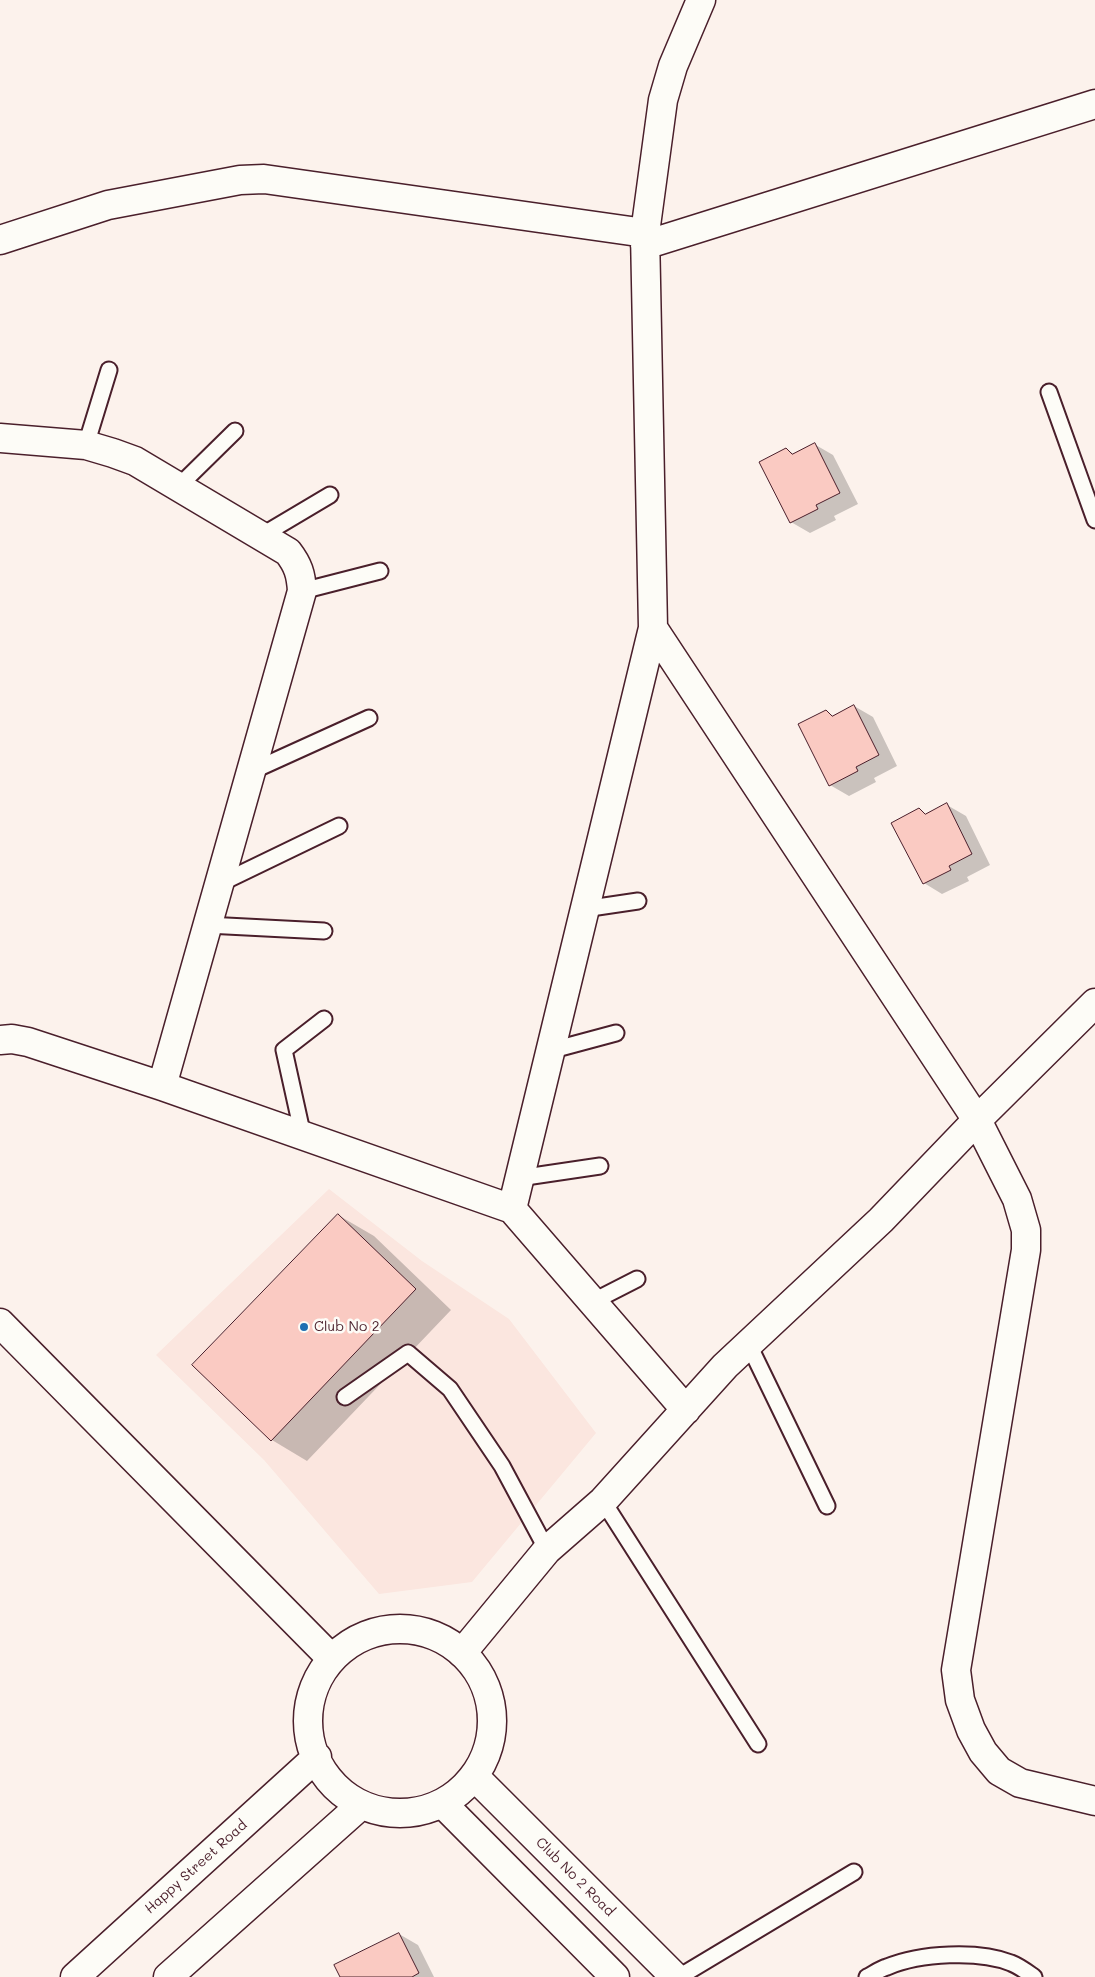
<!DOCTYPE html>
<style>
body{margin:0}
canvas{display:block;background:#fcf2ec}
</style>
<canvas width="1095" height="1977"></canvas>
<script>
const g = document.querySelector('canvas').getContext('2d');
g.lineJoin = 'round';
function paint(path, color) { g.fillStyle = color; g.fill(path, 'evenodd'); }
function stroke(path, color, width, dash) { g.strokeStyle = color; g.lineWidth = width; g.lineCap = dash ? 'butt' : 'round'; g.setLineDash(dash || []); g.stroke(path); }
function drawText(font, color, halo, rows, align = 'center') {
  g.font = font + ' Mali,sans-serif'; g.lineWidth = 5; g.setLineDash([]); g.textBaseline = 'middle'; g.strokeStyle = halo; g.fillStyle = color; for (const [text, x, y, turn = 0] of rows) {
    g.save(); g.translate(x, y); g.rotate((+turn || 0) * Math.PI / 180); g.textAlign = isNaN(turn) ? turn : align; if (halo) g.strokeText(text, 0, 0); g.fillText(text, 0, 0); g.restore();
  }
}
paint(new Path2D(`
 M329 1189 422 1261 509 1319 596 1433 472 1582 379 1594 264 1460 156 1355Z`), '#fbe6df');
paint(new Path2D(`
 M814 444 833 455 858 504 834 516 836 520 810 533 791 522 760 462 786 449 794 454Z
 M854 706 873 717 897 766 874 778 876 782 849 796 830 785 826 712 834 716Z
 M947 805 966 816 990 865 967 877 969 881 942 894 924 883 918 810 927 815Z
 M338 1215 374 1236 451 1310 307 1461 272 1440 194 1365Z
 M399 1934 418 1945 434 1977H342Z`), '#0003');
const building = new Path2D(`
 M815 443 840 493 816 505 818 509 790 523 759 462 786 448 792 454Z
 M854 705 879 755 856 767 858 771 829 786 798 724 826 710 832 716Z
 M947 803 972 854 949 866 951 870 923 884 891 823 919 808 925 814Z
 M338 1214 416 1289 271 1441 192 1365Z
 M399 1933 419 1973 412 1977H340L334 1965Z`);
paint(building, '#facac2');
stroke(building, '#4a1f2b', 1);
const lane = new Path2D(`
 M1049 392 1095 520
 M86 445 109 370
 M178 487 235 431
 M261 536 330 495
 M302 591 380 571
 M250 772 369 718
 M219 884 339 826
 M584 909 638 901
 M207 925 324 931
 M549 1051 616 1033
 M303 1136 284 1050 324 1019
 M519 1178 600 1166
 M592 1302 637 1279
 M749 1345 827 1506
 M345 1397 408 1353 450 1389 502 1466 547 1550
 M603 1501 758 1744
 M679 1977 854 1872
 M867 1977C873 1974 880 1969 887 1967 920 1953 979 1950 1011 1963 1019 1966 1027 1972 1034 1977`);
const street = new Path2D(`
 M0 240 108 205 240 180 264 179 645 233
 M645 245 1095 104
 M0 438 86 445 113 453 135 461 288 552C298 565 301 574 302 591L162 1086
 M653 628 977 1120 1017 1199 1026 1230V1250L956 1670 960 1700 971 1730 983 1752 999 1771 1020 1783 1095 1801
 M0 1040 12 1039 28 1042 162 1086 512 1209 686 1410
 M512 1209 653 628 645 233 663 100 673 66 701 0
 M0 1323 331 1658
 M462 1653 547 1550 603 1501 725 1366 881 1220 977 1120 1095 1003`);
const secondary = new Path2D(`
 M308 1721a92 92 0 1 1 184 0a92 92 0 1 1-184 0Z
 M474 1776 675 1977
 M444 1805 615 1977
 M75 1977 317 1757
 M168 1977 360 1806`);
stroke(lane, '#4a1f2b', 19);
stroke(street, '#4a1f2b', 31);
stroke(secondary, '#4a1f2b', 31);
stroke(lane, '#fdfcf7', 15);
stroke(street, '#fdfcf7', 28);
stroke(secondary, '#fdfcf7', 28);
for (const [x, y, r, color] of [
 [304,1327,5,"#1f6fb2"]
]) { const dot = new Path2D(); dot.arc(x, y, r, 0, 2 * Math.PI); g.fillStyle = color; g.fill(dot); stroke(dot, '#fdfcf7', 2); }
drawText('14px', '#4a1f2b', '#fdfcf7', [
 ["Club No 2",314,1327]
], 'left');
drawText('14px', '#4a1f2b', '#fdfcf7', [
 ["Happy Street Road",196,1867,-42],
 ["Club No 2 Road",575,1877,45]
]);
</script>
